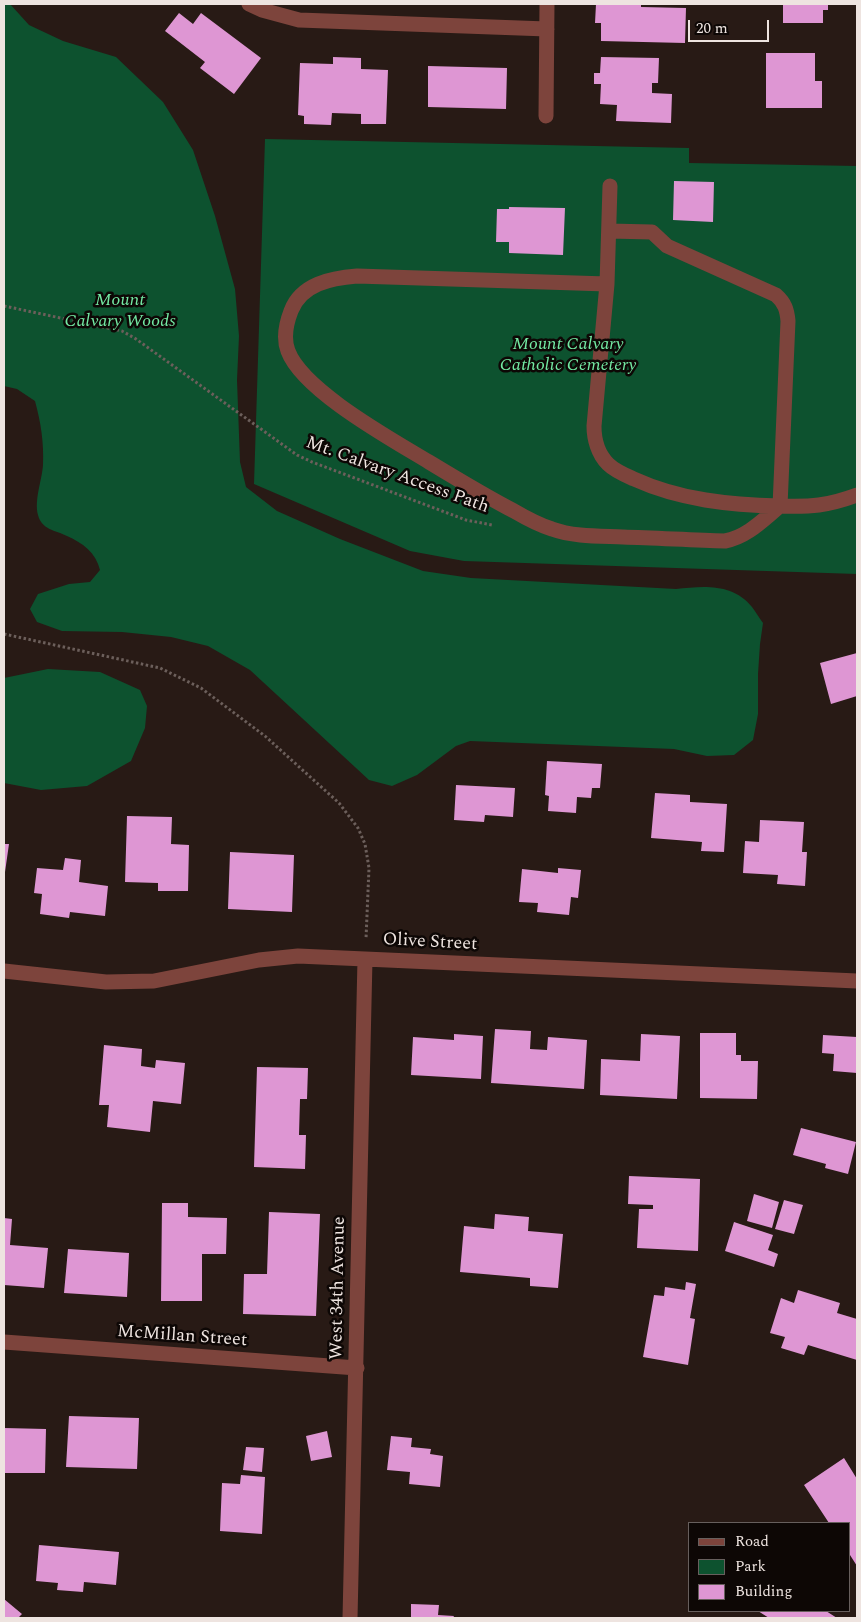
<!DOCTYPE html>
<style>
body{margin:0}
#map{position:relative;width:861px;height:1622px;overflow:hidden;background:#281a15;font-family:Spectral,serif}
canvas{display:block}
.frame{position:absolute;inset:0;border:5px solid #eee4e0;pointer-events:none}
.legend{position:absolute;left:688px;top:1522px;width:162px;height:90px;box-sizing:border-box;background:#0d0705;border:1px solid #675f5d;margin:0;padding:6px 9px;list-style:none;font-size:15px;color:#eee4e0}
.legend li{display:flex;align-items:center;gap:10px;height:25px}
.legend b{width:25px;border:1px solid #675f5d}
.scale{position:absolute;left:688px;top:20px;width:81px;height:22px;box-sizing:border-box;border:2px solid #eee4e0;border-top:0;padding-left:6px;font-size:15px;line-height:18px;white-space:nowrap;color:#eee4e0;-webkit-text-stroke:4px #0d0705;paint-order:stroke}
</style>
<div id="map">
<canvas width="861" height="1622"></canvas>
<div class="frame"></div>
<ul class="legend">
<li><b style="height:6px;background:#7d443c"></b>Road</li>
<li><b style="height:14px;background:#0d522f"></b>Park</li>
<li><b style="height:14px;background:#de96d3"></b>Building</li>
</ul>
<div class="scale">20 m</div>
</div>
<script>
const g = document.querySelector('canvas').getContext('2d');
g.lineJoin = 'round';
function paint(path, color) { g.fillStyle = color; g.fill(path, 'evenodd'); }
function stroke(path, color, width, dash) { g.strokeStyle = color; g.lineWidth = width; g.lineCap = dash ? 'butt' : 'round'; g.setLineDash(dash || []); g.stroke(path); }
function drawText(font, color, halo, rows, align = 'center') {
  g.font = font + ' Spectral,serif'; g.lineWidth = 5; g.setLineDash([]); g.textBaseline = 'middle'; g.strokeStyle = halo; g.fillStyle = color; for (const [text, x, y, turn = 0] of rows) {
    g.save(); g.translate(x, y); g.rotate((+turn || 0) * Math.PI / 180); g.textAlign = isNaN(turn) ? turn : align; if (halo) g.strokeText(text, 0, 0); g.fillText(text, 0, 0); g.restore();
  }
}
paint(new Path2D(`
 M4 4H10L29 25 63 41 116 57 163 102 193 150 215 216 235 289 239 336 237 380 240 462 246 487 277 511 340 539 423 571 471 578 676 589C703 586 733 583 752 607 756 612 759 618 763 623L760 644 758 674V714L753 740 734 755 707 756 674 749 470 741 456 746 417 775 392 786 369 780 250 670 208 646 171 637 122 632 62 631 37 622 30 609 38 594 69 584 90 582 100 570C96 553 83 543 67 536 55 530 42 530 38 515 34 500 42 480 43 465 44 443 41 423 35 401L17 389 4 386Z
 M265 139 689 148V163L857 166V574L464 561 410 551 254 484Z
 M48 669 100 672 140 690 147 706 145 728 131 761 87 786 41 790 4 783V678Z`), '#0d522f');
paint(new Path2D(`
 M596 4H641V7L686 8 685 43 601 41V23H595Z
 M783 4H828V10H823V23H783Z
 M179 13 193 24 201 13 261 58 234 94 200 68 205 62 165 31Z
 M766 53H815V81H822V108H766Z
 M333 57 361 58V69L388 70 386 124H361V114L332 113 331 125 304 124V116L298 115 300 63 333 64Z
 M601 57 659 58 658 83H652V93L672 94 671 123 616 121 617 105 600 104 601 84H594V73H600Z
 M428 66 507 68 506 109 428 107Z
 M674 181 714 182 713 222 673 220Z
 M509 207 565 208 563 255 509 253V242H496L497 209H509Z
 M857 653V696L831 704 820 663Z
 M547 761 602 764 600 788H592L591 798 577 797 576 813 548 811 549 796 545 795Z
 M456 785 515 788 513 817 485 815 484 822 454 820Z
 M655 793 690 795V802L727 804 724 852 701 851 702 842 651 838Z
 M127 816 172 817 171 844 189 845 188 891H158V883L125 882Z
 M760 820 804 822 802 852H807L805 886 777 884 778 875 743 873 745 841 759 842Z
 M4 844H9L5 872H4Z
 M230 852 294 855 292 912 228 909Z
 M65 858 81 860 79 882 108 886 105 916 70 912 69 918 40 914 42 894 34 893 37 868 63 870Z
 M558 868 581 870 578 898 571 897 569 915 537 912 538 903 519 902 522 869 558 873Z
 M495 1029 531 1031 530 1049 547 1050 548 1037 587 1040 584 1089 491 1083Z
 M700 1033H736V1055H741V1061H758L757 1099 700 1098Z
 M454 1034 483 1036 481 1079 411 1075 413 1037 454 1040Z
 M641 1034 680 1036 677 1099 600 1095 601 1059 640 1061Z
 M823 1035 857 1037V1073L833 1071 834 1054 822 1053Z
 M104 1045 142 1049 141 1066 155 1068 156 1060 185 1063 181 1104 153 1101 150 1132 107 1127 109 1105H99Z
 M257 1067 308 1068 307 1099H300L299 1135H306L305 1169 254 1167Z
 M801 1128 856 1142 848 1174 825 1168 826 1164 793 1155Z
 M629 1176 700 1179 698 1251 637 1248 639 1209H653V1205L628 1204Z
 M754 1194 779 1202 772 1228 747 1221Z
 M784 1200 803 1205 794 1234 775 1229Z
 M162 1203H188V1217L227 1218 226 1254H202V1301H161Z
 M269 1212 320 1214 316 1316 243 1314 244 1274H267Z
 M495 1214 529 1217 528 1231 563 1234 558 1288 530 1286V1278L460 1272 464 1226 494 1229Z
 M4 1218 12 1219 10 1245 48 1248 44 1288 4 1285Z
 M734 1222 773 1235 768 1250 778 1254 774 1267 725 1251Z
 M68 1249 129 1253 127 1297 64 1293Z
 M686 1282 696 1284 690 1318 695 1319 688 1365 643 1357 654 1295 664 1296 665 1287 685 1290Z
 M798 1290 840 1303 837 1313 857 1319V1360L808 1345 804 1355 781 1348 785 1337 770 1333 781 1298 794 1303Z
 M69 1416 139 1418 137 1469 66 1467Z
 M4 1428 46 1429 45 1473H4Z
 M327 1431 332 1457 311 1461 306 1436Z
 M391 1436 412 1438 411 1447 431 1449 430 1454 443 1456 440 1487 409 1484 410 1472 387 1470Z
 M246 1447 264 1448 262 1472 243 1470Z
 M844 1458 857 1479V1566L850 1555V1523H829L804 1485Z
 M241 1475 265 1477 262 1534 220 1531 222 1483 240 1484Z
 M39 1545 119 1552 116 1585 84 1582 83 1592 57 1590 58 1583 36 1581Z
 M4 1599 22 1614 18 1618H4Z
 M411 1604 439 1605 438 1615 454 1616 453 1618H411Z
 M758 1611H826L837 1618H769Z`), '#de96d3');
stroke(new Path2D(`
 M4 306 122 331 136 339 297 455 312 462 466 520 492 525
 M4 634 160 668 201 688 265 736 339 803 358 828 365 844 369 868 366 939`), '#6c5f5b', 3, [2.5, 2.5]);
stroke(new Path2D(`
 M249 4 262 10 299 20 547 29
 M546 116 547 4
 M610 186 607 284 594 426C594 439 598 454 608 464 615 471 625 475 634 479 680 500 730 505 780 506
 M609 231 652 232 667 246 776 295C785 303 787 310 788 321L780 506C811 507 827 506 857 495
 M607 284 357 276C331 278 301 284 291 311 286 324 283 338 288 351 303 391 393 440 429 462 457 479 485 496 514 511 526 518 539 525 552 529 574 537 600 536 623 537 657 538 691 540 725 541 747 537 763 520 780 506
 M4 971 106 982 154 981 259 960 298 956 857 981
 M4 1342 357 1368
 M350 1618 365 959`), '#7d443c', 15);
drawText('italic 18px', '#73e9a3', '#0d0705', [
 ["Mount",120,301],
 ["Calvary Woods",120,322],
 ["Mount Calvary",568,345],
 ["Catholic Cemetery",568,366]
]);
drawText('18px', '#eee4e0', '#0d0705', [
 ["Mt. Calvary Access Path",397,476,20],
 ["Olive Street",430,943,3],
 ["West 34th Avenue",339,1288,-89],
 ["McMillan Street",182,1337,4]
]);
</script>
